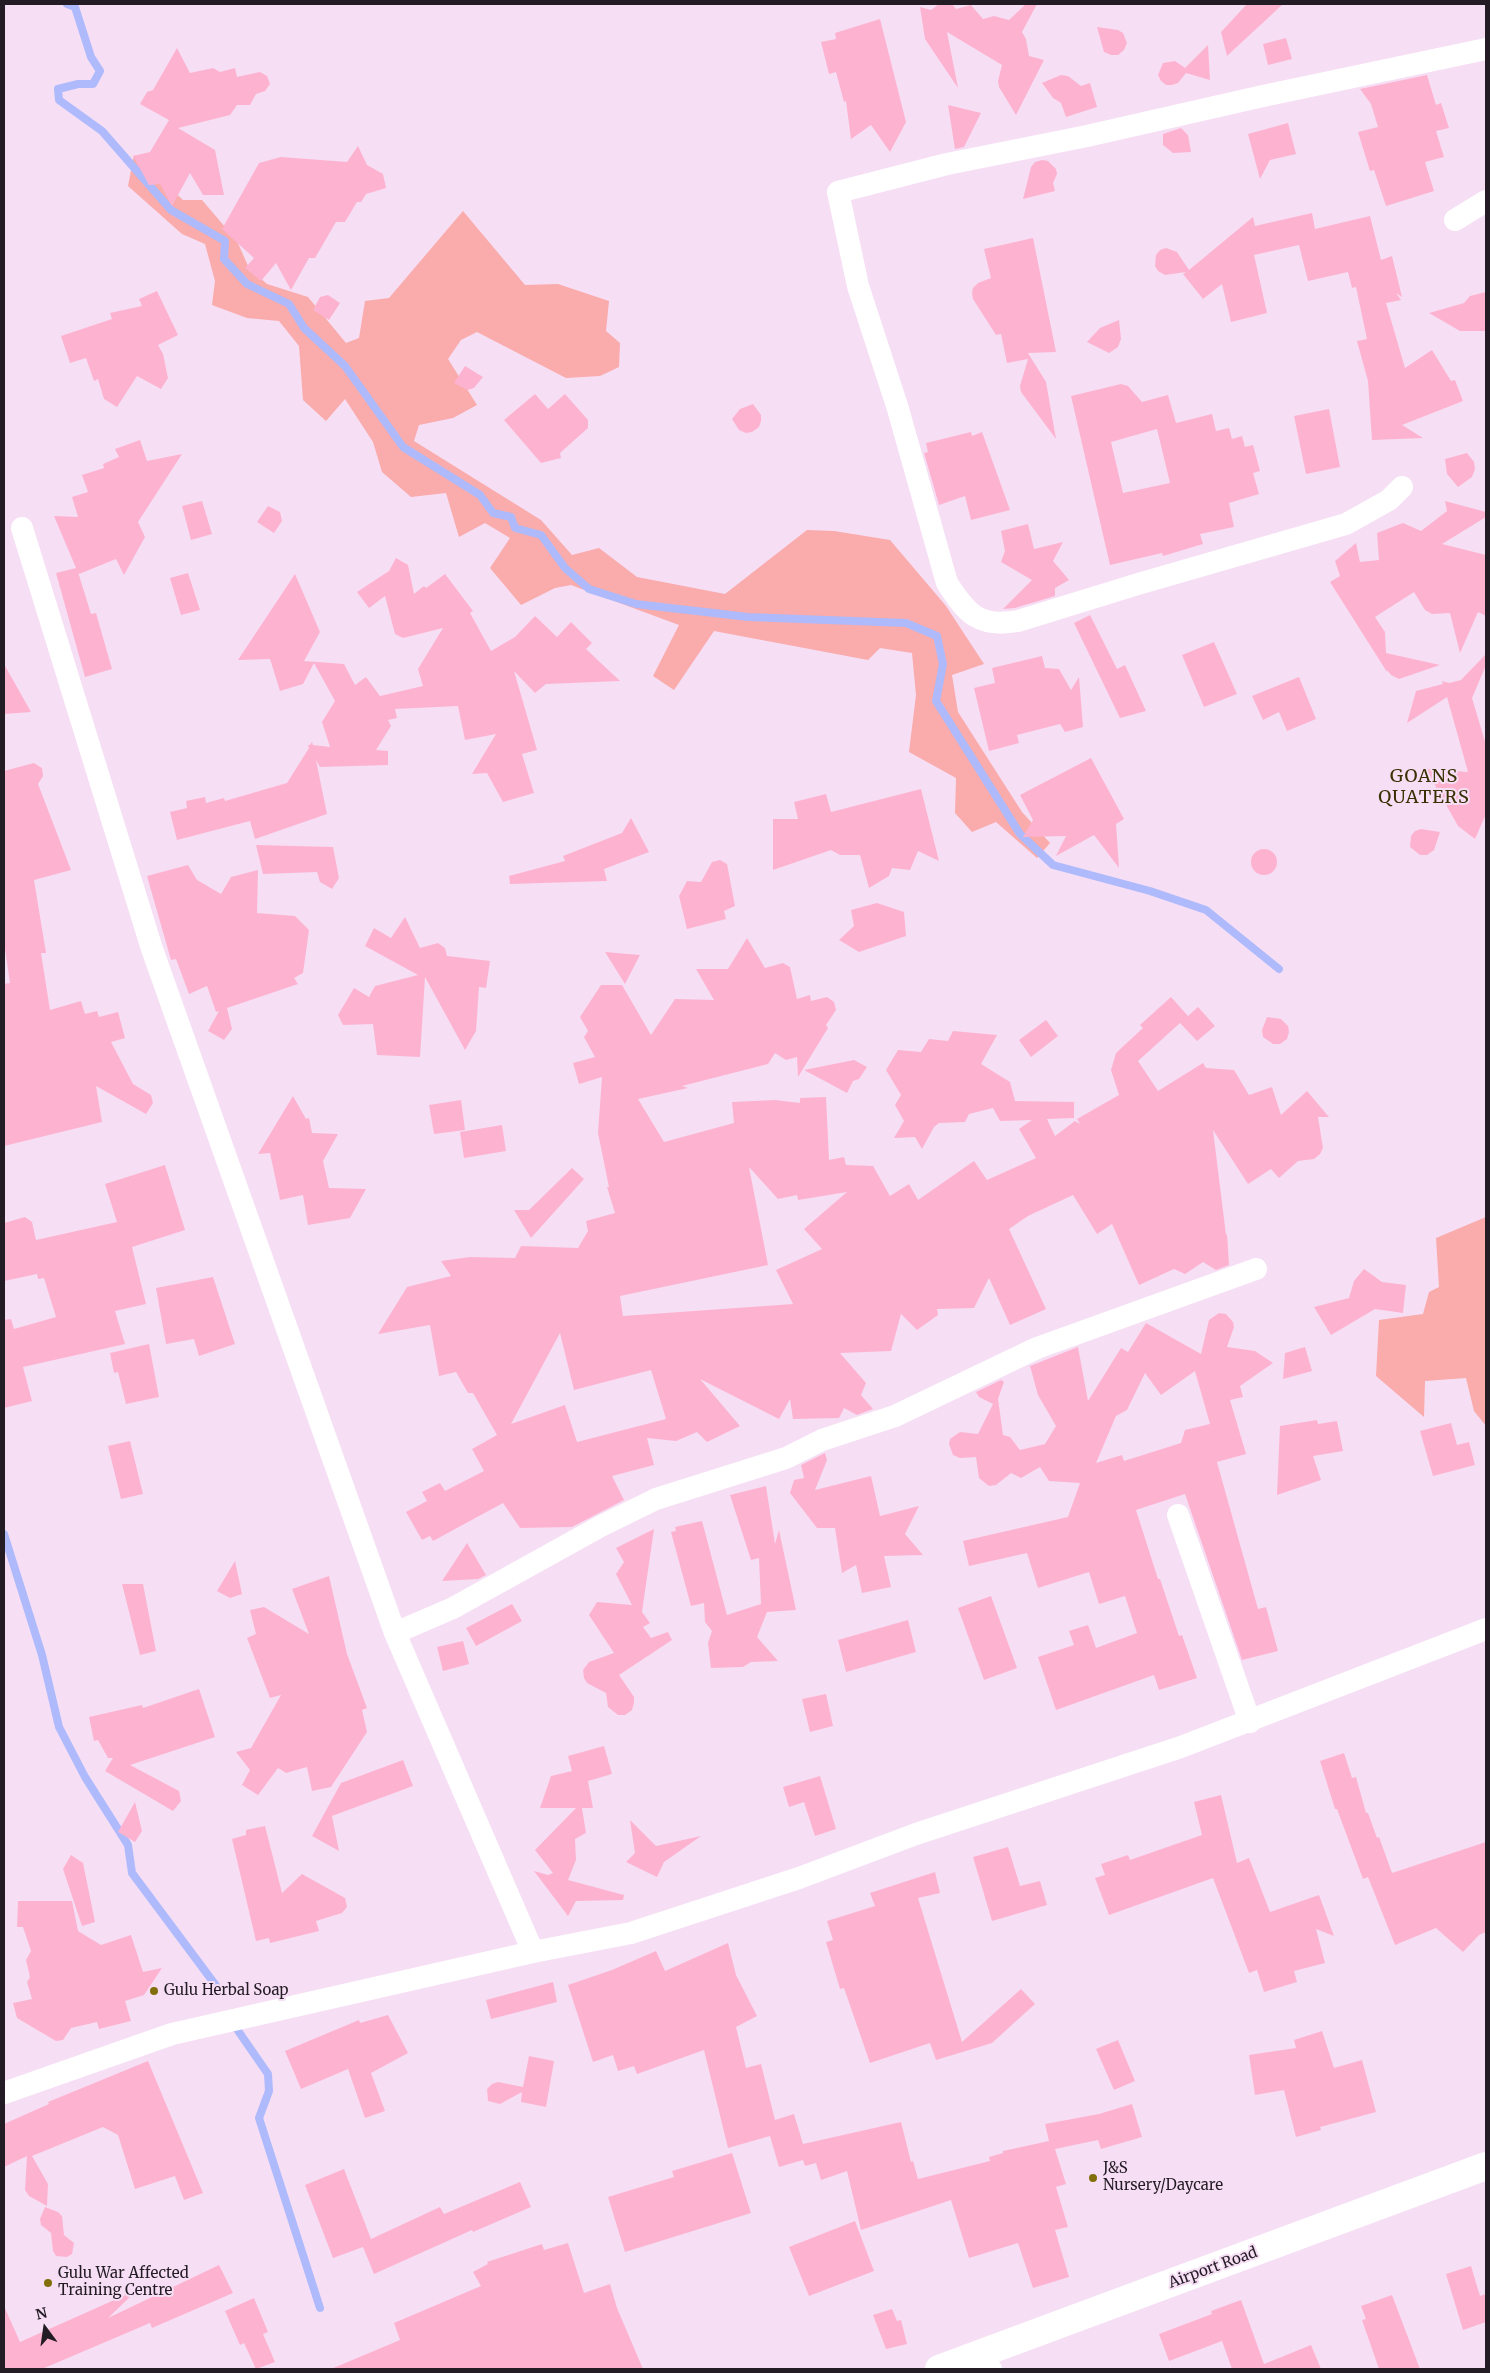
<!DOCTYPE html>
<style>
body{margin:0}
#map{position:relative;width:1490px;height:2373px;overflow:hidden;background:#f6def5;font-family:Merriweather,serif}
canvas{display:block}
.frame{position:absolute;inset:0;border:5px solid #241c24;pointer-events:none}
.north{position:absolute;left:20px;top:2303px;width:50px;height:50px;-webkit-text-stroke:4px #f6def5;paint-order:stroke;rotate:346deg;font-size:14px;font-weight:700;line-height:20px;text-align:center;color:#241c24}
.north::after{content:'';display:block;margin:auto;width:18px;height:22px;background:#241c24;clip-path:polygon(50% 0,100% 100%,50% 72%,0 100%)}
</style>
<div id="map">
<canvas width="1490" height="2373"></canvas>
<div class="frame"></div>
<div class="north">N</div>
</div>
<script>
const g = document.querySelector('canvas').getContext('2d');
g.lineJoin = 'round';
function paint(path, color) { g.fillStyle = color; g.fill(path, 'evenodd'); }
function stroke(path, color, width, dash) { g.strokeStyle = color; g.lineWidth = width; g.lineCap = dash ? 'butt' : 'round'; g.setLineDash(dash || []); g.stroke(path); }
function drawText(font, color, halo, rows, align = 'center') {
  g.font = font + ' Merriweather,serif'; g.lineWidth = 4; g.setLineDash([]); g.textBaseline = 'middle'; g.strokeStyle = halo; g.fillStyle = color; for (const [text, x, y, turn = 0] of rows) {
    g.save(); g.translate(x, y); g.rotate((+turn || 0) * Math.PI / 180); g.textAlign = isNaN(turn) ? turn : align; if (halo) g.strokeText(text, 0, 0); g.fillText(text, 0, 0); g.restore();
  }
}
paint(new Path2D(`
 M134 155 183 200H202L237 241 249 268 267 284 308 297 346 343 359 338 365 301 389 298 463 211 525 285 558 284 609 301 606 331 620 343 619 367 600 376 566 378 477 332 461 340 448 359 477 405 453 418 419 425 414 441 541 520 572 555 599 548 637 577 725 594 807 530 834 531 890 540 946 606 984 664 952 675 958 712 1022 812 1050 843 1037 858 996 822 972 832 955 813 956 778 909 752 916 695 912 653 880 648 868 660 714 631 674 690 653 676 679 625 571 585 555 588 521 605 490 568 510 538 485 523 459 537 446 493 411 497 382 472 373 442 345 399 326 421 303 400 299 346 279 321 247 318 212 305 215 281 205 244 182 234 128 186Z
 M1486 1217V1426L1474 1411 1466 1378 1425 1381 1424 1417 1376 1376 1379 1320 1423 1314 1429 1292 1439 1287 1436 1238Z`), '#faabab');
stroke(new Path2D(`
 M67 4 75 7 91 57 100 71 93 84H78L58 89 59 100 102 131 171 210 225 241 224 259 247 284 289 304 304 328 345 366 403 447 480 495 493 513 511 517 515 528 541 535 565 568 589 589 636 604 748 617 906 623 937 636 943 664 936 701 1020 834 1053 865 1150 891 1206 910 1279 969
 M4 1534 42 1655 59 1727 85 1777 128 1845 132 1873 217 1987
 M232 2022 268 2074 269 2091 259 2118 320 2308`), '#aebafb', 8);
paint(new Path2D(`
 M939 4H952L956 9 971 5 983 19 994 16 1009 20 1026 4H1037L1022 32 1026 39 1029 56 1044 60 1016 115 999 87 998 81 1002 65 947 32 958 88 925 39 920 7 931 10Z
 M1247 4H1283L1227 56 1221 32Z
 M880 19 906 122 890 152 871 125 851 139 846 101 844 102 836 72 829 74 821 42 836 39 835 33Z
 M1097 27 1118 30 1123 33 1127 43 1124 50 1118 55H1111L1104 52Z
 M1286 38 1292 59 1268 65 1263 44Z
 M1208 45 1210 80 1186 73 1178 83 1172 85H1166L1161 81 1158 75 1163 63 1175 61 1185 68Z
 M177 48 190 73 213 68 220 72 235 68 237 77 260 72 267 76 270 84 265 91 256 94 250 105H237L230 115 178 128 215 150 224 195H203L190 173 172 206 160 184 149 185 133 156 150 152 169 120 140 104 147 92 153 90Z
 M1061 75 1068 76 1081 86 1090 83 1097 107 1066 117 1061 103 1053 98 1042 83Z
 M1427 75 1436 105 1441 103 1449 128 1436 131 1444 157 1425 162 1434 191 1386 206 1374 170 1370 171 1358 132 1378 127 1371 104 1360 89Z
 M948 105 981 113 964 147 955 149Z
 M1288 123 1296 154 1270 160 1260 179 1248 134Z
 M1181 128 1188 135 1191 152 1173 153 1163 145V134Z
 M358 146 367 165 383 174 386 188 366 194 361 202H357L345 222H336L315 258H309L291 290 276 263 261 281 245 268 254 258 222 229 259 163 281 157 347 162Z
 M1042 160 1048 161 1056 169 1057 174 1053 183 1055 191 1023 199 1031 167 1035 162Z
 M1312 213 1315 229 1370 216 1381 260 1392 256 1402 297 1396 293 1401 300 1386 303 1405 368 1432 350 1451 381 1455 380 1463 401 1402 425 1423 438 1372 440 1368 381 1357 341 1367 339 1356 287 1352 288 1348 272 1308 281 1299 245 1254 255 1267 313 1231 322 1222 284 1203 299 1183 274 1186 272 1165 275 1158 271 1155 266 1156 255 1160 250 1166 248 1177 252 1189 270 1253 217 1255 226Z
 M1033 238 1056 352 1028 353 1046 382 1056 439 1021 392 1020 386 1028 359 1007 363 1001 334 996 335 973 299 972 293 973 288 978 283 991 278 984 249Z
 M157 291 178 335 158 345 163 354 168 378 161 389 137 376 117 407 104 399 98 379 94 381 86 358 70 363 61 336 112 319 110 313 142 306 139 299Z
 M1486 292V331H1460L1429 313 1464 303 1470 296Z
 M328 295 340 303 329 320 313 310 320 297Z
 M1119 320 1121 339 1118 347 1109 353 1087 342 1100 328Z
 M465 366 483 377 474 388 467 390 454 383Z
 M1121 384 1128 386 1142 402 1168 395 1176 423 1212 414 1216 431 1229 428 1232 439 1242 436 1245 447 1253 445 1260 471 1253 473 1259 494 1229 503 1234 527 1200 534 1203 544 1163 556 1162 553 1110 565 1071 396ZM1157 429 1170 483 1123 493 1111 442Z
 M535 394 548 409 565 394 588 420V428L560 453 561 458 541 463 504 420Z
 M753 404 761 415V421L759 427 752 432 746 433 739 430 732 419 740 409Z
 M1329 409 1340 467 1306 474 1294 416Z
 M971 432 972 436 982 432 1010 510 971 520 965 496 939 505 924 453 928 452 926 443Z
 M140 440 147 461 182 454 138 522 145 537 124 575 116 559 79 574 78 572 91 614 96 613 112 669 85 677 56 573 76 568 54 516 78 517 72 497 88 492 82 475 104 468 103 464 119 457 115 449Z
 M1467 453 1474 462 1475 469 1472 477 1458 487 1447 474 1445 459Z
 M202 501 212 534 191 540 182 506Z
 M1445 501 1486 512V517L1442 544 1486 555V616L1478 612 1460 653 1450 613 1432 614 1425 610 1414 592 1375 617 1385 632 1386 653 1440 665 1399 679 1391 675 1387 670V672L1330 582 1340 576 1335 561 1356 543 1360 562 1379 560 1377 533 1403 523 1421 531 1447 511Z
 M268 506 280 512 282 521 274 533 257 522Z
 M1028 524 1034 549 1063 542 1053 561 1069 580 1055 588V596L1015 608 1003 609 1032 580 1001 562 1005 551 1001 531Z
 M396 558 408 565 414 594 424 586 426 588 445 574 473 611 470 613 491 651 515 637 535 616 557 637 571 622 592 643 586 649 620 681 546 684 535 693 514 671 537 750 522 754 534 793 503 802 487 773 472 774 496 734 465 740 458 706 395 709 397 718 388 720 391 726 376 750 388 751V765L320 767 316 760 327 814 255 839 250 821 177 840 170 812 187 808 186 801 205 797 206 803 224 798 225 801 287 783 309 748 308 745H310L312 742 313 745 330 747 322 722 335 701 314 663 303 684 280 691 270 659 238 660 295 574 320 632 304 661 344 664 355 685 366 677 380 696 423 686 418 669 443 628 403 638 395 634 385 596 369 608 357 592 389 571Z
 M188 573 200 610 181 615 170 578Z
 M1090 615 1117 669 1125 665 1146 711 1120 718 1074 623Z
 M1214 642 1237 694 1204 707 1182 655Z
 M1486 654V665L1472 698 1486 745V814L1475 839 1458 826 1426 769 1468 772 1447 697 1407 723 1416 691 1443 684 1442 681 1449 683 1461 680Z
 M1042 656 1045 668 1059 669 1071 690 1079 677 1083 727 1065 732 1060 724 1017 735 1019 743 989 751 974 688 995 683 992 668Z
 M4 664 31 712 4 714Z
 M1299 677 1316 719 1287 731 1279 712 1263 720 1252 696Z
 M1091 758 1124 819 1116 824 1119 868 1094 835 1056 856 1066 836 1023 837 1033 820 1020 795Z
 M34 763 42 768 43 776 38 784 71 870 34 880 46 953H41L50 1010 81 1001 85 1014 97 1011 99 1017 118 1012 125 1038 111 1042 133 1084 151 1095 153 1103 146 1114 96 1086 102 1122 4 1146V984L10 983 4 942V771Z
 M921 789 939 861 918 851 910 870 892 868 889 876 869 888 860 855H840L831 850 773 870V819H798L794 802 826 794 831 812Z
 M631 818 649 852 604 869 607 881 510 884 509 876 565 861 563 856 622 833Z
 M1421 829 1440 832 1434 850 1427 855H1420L1410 847 1411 836 1415 831Z
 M256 845 333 847 339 878 332 889 320 882 317 872 263 874Z
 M1251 862a13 13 0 1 1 26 0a13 13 0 1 1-26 0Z
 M720 860 727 864 735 906 724 911 726 919 687 929 679 896 687 881 701 882 712 862Z
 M188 865 197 880 221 894 231 877 258 870 257 913 295 916 309 930 303 973 294 978 298 984 227 1008 232 1029 224 1040 208 1031 219 1011 216 1012 207 986 189 994 176 959 171 960 147 876Z
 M877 903 904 912 906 936 859 952 839 940 854 926 851 910Z
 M405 917 420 948 438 943 445 948 447 956 490 961 486 988 479 987 476 1031 465 1050 425 977 420 1057 377 1055 373 1024 343 1025 338 1015 354 988 369 997 375 986 418 975 365 946 374 928 391 938Z
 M747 938 765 968 783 963 790 967 797 999 810 995 811 1001 827 997 834 1002 836 1010 826 1025 828 1028 798 1077 797 1057 786 1060 775 1053 768 1064 682 1086 688 1088 638 1099 664 1142 734 1123 732 1102 775 1100 800 1103V1098L826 1097 829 1160 844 1157 846 1165 873 1166 890 1196 909 1184 918 1200 974 1161 987 1180 1036 1158 1019 1129 1032 1120 1000 1121 993 1108 969 1114 965 1122 939 1123 934 1127 922 1149 915 1137 894 1138 904 1121 895 1105 901 1095 886 1070 898 1050 921 1052 929 1039 948 1041 953 1031 997 1035 981 1064 1010 1082 1015 1101 1074 1102V1118L1047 1119 1055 1136 1075 1121 1080 1124 1077 1119 1119 1095 1111 1070 1116 1053 1143 1028 1140 1025 1171 997 1188 1016 1198 1007 1215 1026 1197 1041 1180 1023 1138 1061 1158 1091 1203 1063 1206 1068 1234 1070 1249 1095 1272 1087 1281 1115 1307 1091 1329 1117H1318L1323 1148 1320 1154 1314 1159 1298 1161 1279 1178 1271 1169 1248 1184 1213 1130 1226 1235 1227 1234 1229 1265 1216 1270 1203 1262 1185 1274 1174 1269 1139 1285 1112 1224 1097 1234 1073 1195 1028 1216 1009 1229 1046 1309 1010 1325 989 1278 974 1308 937 1309 938 1315 917 1330 901 1314 891 1351 840 1353 866 1383 861 1395 873 1409 857 1415 844 1408 839 1418 793 1419 790 1399 779 1419 700 1379 740 1426 707 1442 697 1432 676 1441 647 1438 654 1465 612 1476 624 1500 572 1527 520 1528 503 1503 433 1541 430 1536 422 1540 406 1512 427 1501 422 1492 440 1483 445 1491 484 1471 472 1449 497 1435 473 1393H468L456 1372 439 1376 430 1325 378 1334 407 1287 451 1276 441 1261 470 1257 515 1258 521 1246 578 1248 588 1231 586 1221 615 1213 607 1187H609L598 1133 602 1077 579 1084 573 1063 595 1057 584 1037 588 1031 580 1017 601 985H622L651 1035 675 999 714 1000 696 969H728ZM749 1167 778 1199 797 1195 798 1200 847 1192 804 1229 822 1249 776 1270 793 1304 623 1316 620 1296 768 1265ZM560 1333 574 1390 651 1370 666 1419 577 1442 565 1405 511 1424Z
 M605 952 640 955 625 984Z
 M1267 1017 1281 1019 1288 1026 1289 1032 1287 1039 1280 1044H1273L1263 1037 1262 1030Z
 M1046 1020 1058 1036 1031 1057 1019 1040Z
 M854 1060 867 1067 859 1079 853 1081 847 1093 804 1070Z
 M293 1096 306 1119 309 1118 312 1133 338 1134 323 1161 329 1188 366 1189 350 1218 308 1225 303 1195 280 1200 270 1153 258 1154Z
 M461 1100 465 1130 434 1134 429 1105Z
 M502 1125 506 1151 464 1158 460 1132Z
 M165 1165 185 1230 132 1247 146 1304 115 1311 125 1344 23 1367 32 1401 4 1408V1320L11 1319 14 1329 56 1317 44 1278 38 1279 37 1274 4 1281V1223L25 1217 32 1222 36 1240 117 1222 105 1184Z
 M572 1168 584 1179 531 1238 514 1210H529Z
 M1364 1269 1382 1282 1406 1285 1403 1313 1375 1309 1331 1335 1314 1307 1349 1298 1354 1281Z
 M213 1277 235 1344 199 1356 194 1339 166 1344 156 1288Z
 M1219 1313 1226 1314 1233 1322 1234 1327 1227 1347 1255 1351 1273 1363 1240 1386 1243 1397 1230 1400 1246 1454 1217 1462 1258 1609 1266 1607 1278 1651 1242 1660 1185 1494 1136 1510 1158 1579H1160L1179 1636 1182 1635 1197 1678 1159 1690 1154 1675 1056 1710 1038 1657 1074 1645 1069 1631 1088 1625 1096 1648 1137 1633 1125 1596 1099 1604 1089 1572 1038 1588 1027 1553 969 1566 963 1541 1068 1517 1080 1483 1049 1481 1040 1467 1021 1478 1011 1473 996 1485 989 1486 979 1478 976 1457 960 1458 953 1455 949 1444 950 1439 960 1432 978 1434 993 1404 979 1397 976 1392 1001 1380 1004 1382 998 1399 1003 1435 1010 1437 1020 1450 1045 1444 1056 1426 1038 1395 1030 1366 1078 1347 1088 1401 1121 1348 1128 1352 1146 1323 1201 1354 1209 1320ZM1195 1371 1210 1424 1185 1430 1181 1443 1124 1461 1122 1455 1096 1463 1116 1416 1127 1410 1145 1373 1161 1395Z
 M149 1344 159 1397 126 1404 118 1372 114 1373 110 1353Z
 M1305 1347 1312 1371 1283 1379 1285 1353Z
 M1317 1420 1318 1424 1337 1421 1343 1451 1313 1456 1321 1480 1277 1495 1280 1426Z
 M1451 1423 1457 1445 1469 1442 1475 1465 1433 1476 1420 1431Z
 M130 1441 143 1494 121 1499 108 1446Z
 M825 1453 827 1460 815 1490 871 1476 880 1516 919 1506 905 1534 923 1555 884 1556 891 1587 862 1593 856 1565 842 1573 835 1528H817L790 1493 794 1480 804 1478 801 1465Z
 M766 1486 775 1544 779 1530 796 1610 767 1612 757 1637 778 1661 751 1662 743 1667 711 1668 708 1643 712 1631 705 1622 704 1603 691 1606 671 1532 676 1531 675 1527 702 1521 727 1615 761 1604 759 1558 751 1560 730 1495Z
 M654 1529 642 1612 650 1623 643 1627 651 1638 668 1632 672 1640 619 1675 634 1697V1703L632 1710 625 1715H618L608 1707 606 1693 587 1683 584 1678 583 1670 589 1662 614 1653 589 1615 597 1602 632 1605 616 1574 624 1562 616 1548Z
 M467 1543 486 1575 478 1579 442 1581Z
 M235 1561 242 1594 230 1598 217 1591Z
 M329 1576 347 1654 367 1708 362 1710 367 1732 331 1787 312 1791 307 1767 286 1773 278 1768 258 1795 242 1785 250 1770 236 1752 251 1748 281 1695 270 1698 247 1638 256 1634 250 1610 264 1607 309 1634 292 1589Z
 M122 1584H143L156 1651 140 1655Z
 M991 1596 1017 1668 984 1680 958 1608Z
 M512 1604 522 1621 476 1646 466 1628Z
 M908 1620 916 1652 846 1672 838 1640Z
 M463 1641 469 1664 443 1671 437 1647Z
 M199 1689 215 1737 130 1765 179 1791 181 1801 173 1811 105 1771 113 1758H108L98 1740 94 1741 89 1717 142 1705 143 1708Z
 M826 1694 833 1726 810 1732 802 1699Z
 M604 1746 612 1774 588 1781 593 1808H582L586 1833 575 1839 576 1860 568 1880 624 1895 623 1900 576 1901 568 1916 534 1871 548 1875 553 1873 535 1850 576 1808H540L551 1776 572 1771 568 1756Z
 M1344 1753 1352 1778 1356 1777 1366 1813H1368L1377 1838 1379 1837 1392 1873 1486 1842V1932L1479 1935 1463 1952 1436 1928 1395 1945 1368 1877 1363 1879 1337 1809H1335L1320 1761Z
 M403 1760 413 1786 332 1816 339 1851 312 1836 341 1783Z
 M820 1776 836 1829 815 1836 804 1802 789 1807 783 1787Z
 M1221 1795 1237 1863 1249 1858 1270 1912 1319 1895 1334 1936 1316 1929 1325 1963 1294 1971 1297 1982 1264 1992 1257 1970 1249 1973 1213 1878 1109 1915 1095 1878 1105 1875 1101 1864 1128 1855 1130 1860 1202 1835 1194 1802Z
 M135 1802 142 1831 135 1842 118 1832Z
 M630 1820 656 1846 701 1836 664 1862 657 1877 626 1862 635 1853Z
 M265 1826 282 1893 302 1874 345 1898 347 1907 342 1913 316 1921 319 1931 270 1943 269 1938 256 1941 232 1839 246 1835V1830Z
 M1008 1847 1020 1886 1040 1881 1047 1905 992 1921 973 1857Z
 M71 1855 83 1863 95 1922 82 1926 63 1869Z
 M935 1872 940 1893 918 1898 962 2042 1021 1989 1035 2004 992 2043 936 2060 930 2043 870 2063 844 1988 840 1989 826 1942 833 1940 827 1921 875 1906 870 1893Z
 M18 1901H72L78 1931 101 1945 131 1935 143 1972 162 1968 144 1995 125 2001 131 2021 99 2029 97 2022 71 2028 63 2040 56 2041 17 2018 13 2003 32 1999 27 1982 30 1977 26 1960 31 1951 23 1927H17Z
 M728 1943 736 1975 757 2016 736 2027 746 2068 761 2064 775 2120 794 2114 803 2144 901 2122 911 2162 913 2161 918 2179 990 2161 989 2157 1003 2153V2151L1049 2141 1045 2124 1099 2114 1132 2104 1142 2137 1101 2149 1098 2140 1055 2149 1066 2184 1056 2187 1068 2227 1055 2230 1069 2277 1033 2288 1018 2243 969 2258 951 2200 861 2230 847 2171 821 2180 816 2163 805 2166 803 2160 779 2167 770 2136 728 2148 704 2050 637 2074 634 2066 618 2071 613 2055 593 2062 568 1985 612 1970 656 1951 665 1971Z
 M553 1982 557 2002 491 2019 486 2000Z
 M388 2015 408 2053 371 2073 385 2111 365 2118 348 2069 301 2089 285 2051 359 2020 360 2023Z
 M1322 2031 1334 2068 1362 2060 1376 2112 1320 2127 1321 2130 1296 2137 1284 2090 1255 2095 1249 2055 1296 2048 1294 2040Z
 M1118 2040 1135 2081 1114 2090 1096 2049Z
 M529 2056 554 2061 546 2107 521 2102 522 2092 500 2104 488 2101 487 2089 492 2084 498 2082 523 2087Z
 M148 2061 203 2193 184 2200 175 2176 135 2189 118 2135 103 2127 32 2156 48 2184 47 2206 29 2196 25 2190 27 2156 4 2167V2124L49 2104 48 2102Z
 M732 2153 751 2213 625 2252 608 2197 674 2177 672 2171Z
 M344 2169 371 2239 440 2207 444 2214 520 2182 531 2207 473 2232 472 2230 374 2274 363 2247 333 2258 305 2185Z
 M45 2207 58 2212 62 2216 64 2235 74 2243 72 2254 67 2257 56 2256 53 2251 51 2233 41 2225 40 2219Z
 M855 2221 874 2271 809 2296 789 2247Z
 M568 2243 584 2293 610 2284 617 2308 643 2369H331L400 2340 394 2323 481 2286 473 2272 488 2264 487 2262 542 2244 544 2250Z
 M219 2265 233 2293 152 2328 150 2323 42 2369H4V2306L20 2342 130 2293 132 2295 108 2318Z
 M1471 2266 1480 2296 1486 2294V2322L1463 2330 1446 2274Z
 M1392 2295 1420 2369H1379L1362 2320 1366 2319 1361 2306Z
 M254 2298 268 2332 263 2334 275 2362 256 2369 244 2343 240 2345 225 2311Z
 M1241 2300 1264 2364 1311 2345 1321 2369H1232L1222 2341 1169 2361 1159 2334 1212 2314 1211 2311Z
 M892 2309 897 2321 901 2320 907 2344 886 2349 873 2315Z`), '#fdb3d0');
stroke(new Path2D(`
 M1455 220 1486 201
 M1402 487 1389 500 1346 524 1138 584 1018 621C979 628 967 614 947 583L898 409 858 286 838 192 947 164 1087 136 1263 96 1486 49
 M22 528 152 949 395 1633 533 1952
 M1178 1515 1250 1722
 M395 1633 453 1608 601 1526 656 1499 786 1458 822 1440 895 1416 1037 1348 1256 1269
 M4 2093 172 2034 533 1952 631 1933 799 1878 916 1834 1181 1747 1486 1629
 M978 2355 991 2369`), '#fff', 22);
stroke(new Path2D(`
 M939 2369 1486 2166`), '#fff', 28);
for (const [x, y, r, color] of [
 [154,1991,5,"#826e0b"],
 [1093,2178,5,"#826e0b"],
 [48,2283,5,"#826e0b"]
]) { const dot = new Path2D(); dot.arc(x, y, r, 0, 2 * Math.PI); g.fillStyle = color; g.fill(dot); stroke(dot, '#f6def5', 2); }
drawText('15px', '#241c24', '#f6def5', [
 ["Gulu Herbal Soap",164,1991],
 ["J&S",1103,2169],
 ["Nursery/Daycare",1103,2186],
 ["Gulu War Affected",58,2274],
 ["Training Centre",58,2291]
], 'left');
drawText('15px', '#241c24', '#f6def5', [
 ["Airport Road",1213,2268,-20]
]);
g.letterSpacing = '1px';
drawText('18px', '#393004', '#f6def5', [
 ["GOANS",1424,777],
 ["QUATERS",1424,798]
]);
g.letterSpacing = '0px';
</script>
